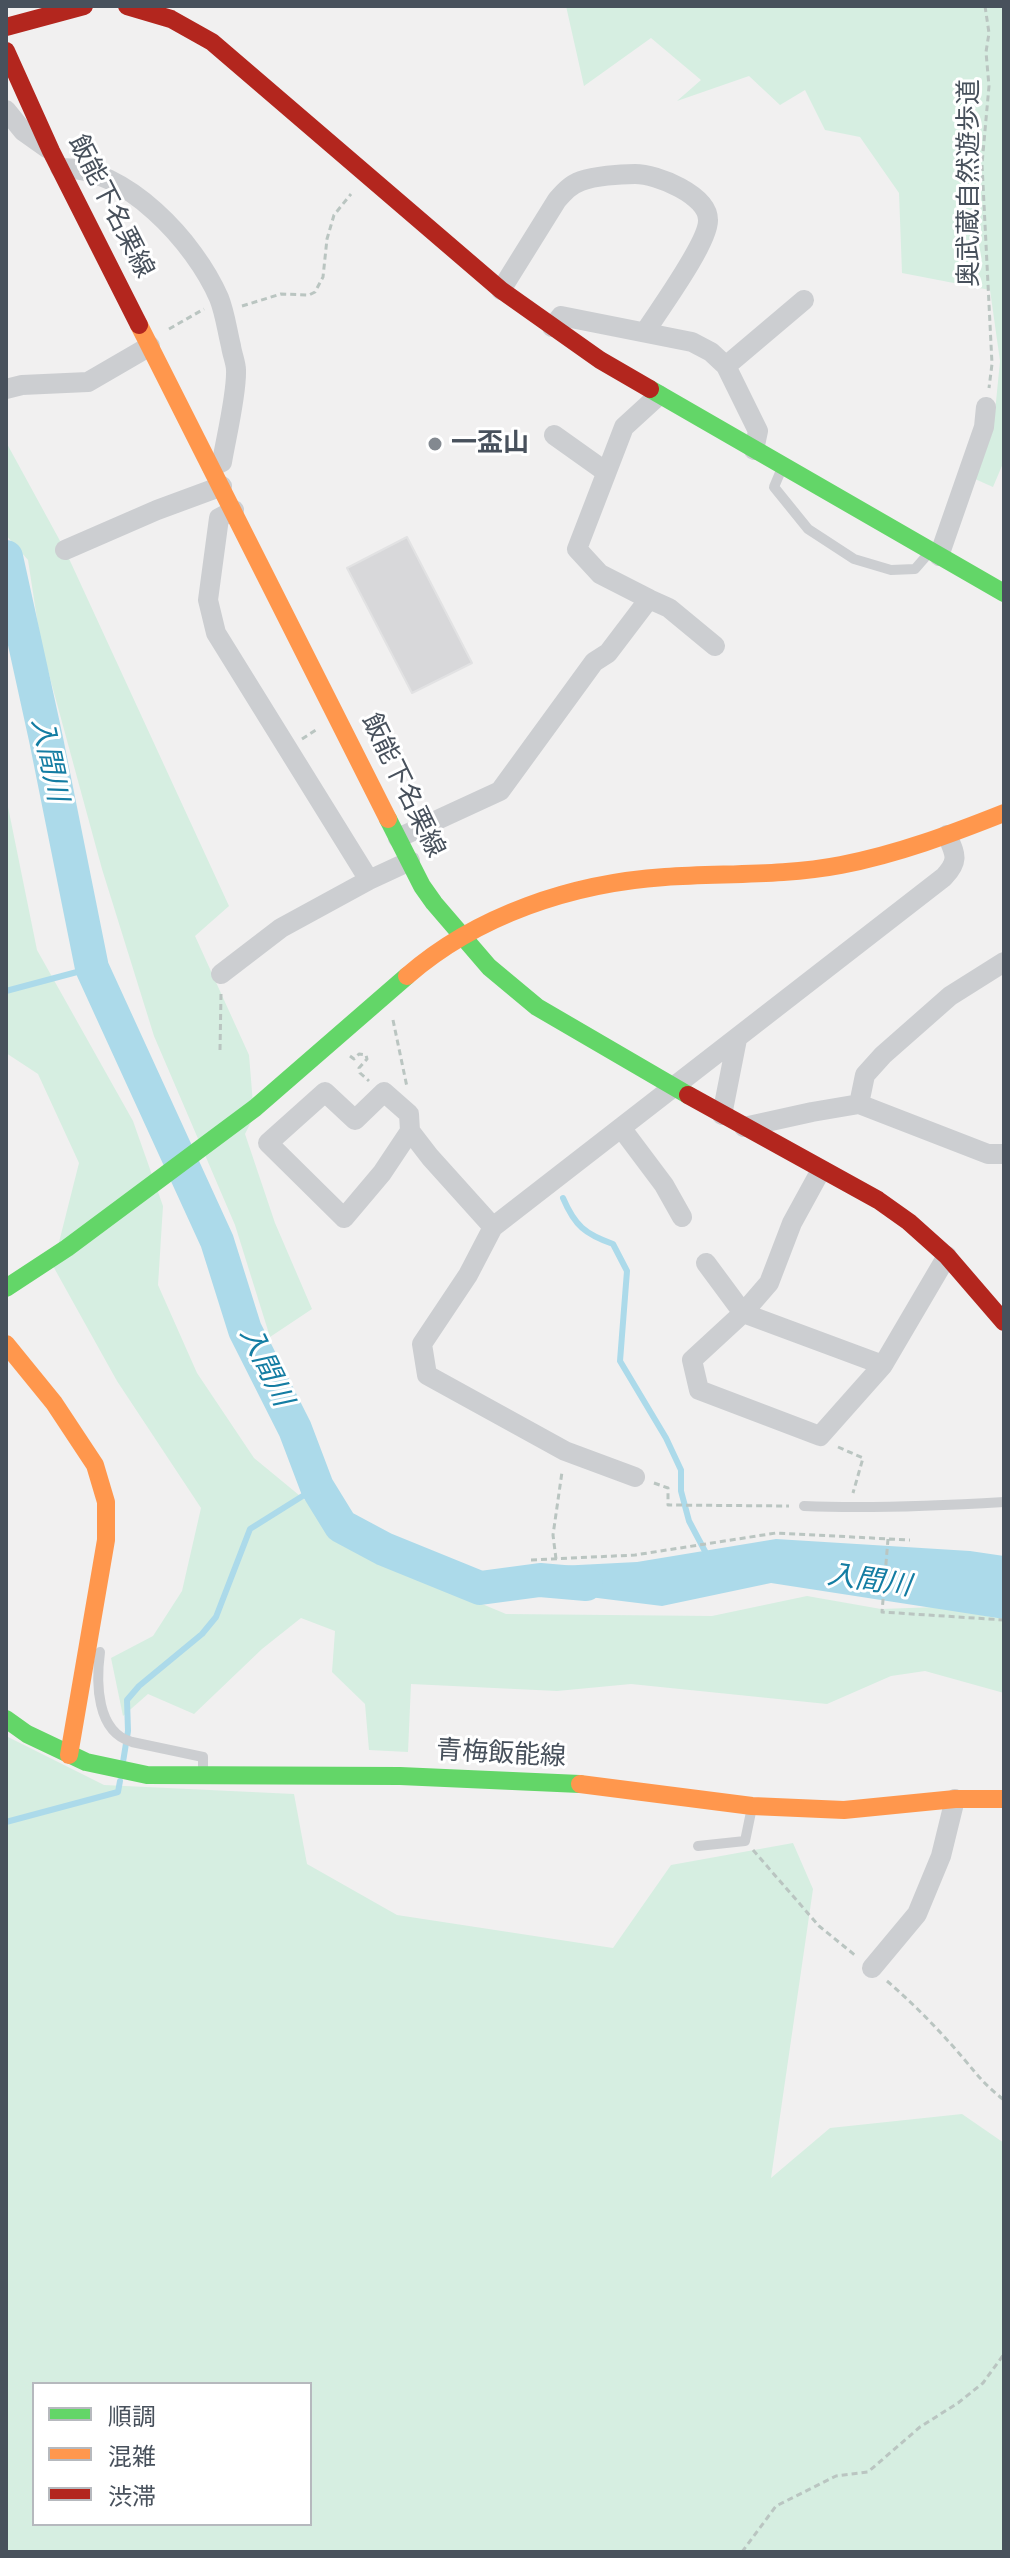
<!DOCTYPE html>
<meta charset="utf-8">
<style>
body{margin:0}
#map{position:relative;width:1010px;height:2558px;overflow:hidden;background:#f1f0f0;font-family:"Roboto Condensed","Noto Sans JP",sans-serif}
canvas{display:block}
.frame{position:absolute;inset:0;border:8px solid #48515c;pointer-events:none}
.legend{position:absolute;left:32px;top:2382px;width:280px;height:144px;box-sizing:border-box;background:#fff;border:2px solid #b6b9be;margin:0;padding:10px 14px;list-style:none;font-size:24px;color:#48515c}
.legend li{display:flex;align-items:center;gap:16px;height:40px}
.legend b{width:40px;border:2px solid #b6b9be}
</style>
<div id="map">
<canvas width="1010" height="2558"></canvas>
<div class="frame"></div>
<ul class="legend">
<li><b style="height:10px;background:#63d668"></b>順調</li>
<li><b style="height:10px;background:#ff974d"></b>混雑</li>
<li><b style="height:10px;background:#b3261e"></b>渋滞</li>
</ul>
</div>
<script>
const g = document.querySelector('canvas').getContext('2d');
g.lineJoin = 'round';
function paint(path, color) { g.fillStyle = color; g.fill(path, 'evenodd'); }
function stroke(path, color, width, dash) { g.strokeStyle = color; g.lineWidth = width; g.lineCap = dash ? 'butt' : 'round'; g.setLineDash(dash || []); g.stroke(path); }
function drawText(font, color, halo, rows, align = 'center') {
  g.font = font + ' "Roboto Condensed","Noto Sans JP",sans-serif'; g.lineWidth = 6; g.setLineDash([]); g.textBaseline = 'middle'; g.strokeStyle = halo; g.fillStyle = color; for (const [text, x, y, turn = 0] of rows) {
    g.save(); g.translate(x, y); g.rotate((+turn || 0) * Math.PI / 180); g.textAlign = isNaN(turn) ? turn : align; if (halo) g.strokeText(text, 0, 0); g.fillText(text, 0, 0); g.restore();
  }
}
paint(new Path2D(`
 M566 6H1004V461L993 487 975 479 995 412 1000 361 990 290 902 273 899 193 860 137 825 130 805 90 780 105 749 76 677 101 701 80 651 38 584 86Z
 M6 442 65 550 229 906 195 936 249 1055 254 1116 245 1134 275 1223 312 1309 270 1337 235 1225 154 1036 102 869 41 645 28 560 6 535Z
 M6 797 37 950 133 1121 163 1206 158 1285 197 1373 254 1458 379 1561 506 1614 712 1616 807 1596 881 1609 937 1607 1004 1619V1693L925 1671 891 1676 827 1704 631 1684 557 1691 411 1684 408 1752 369 1750 365 1704 332 1672 335 1631 301 1618 262 1649 194 1714 148 1694 123 1716 111 1658 153 1636 182 1591 201 1508 117 1381 53 1266 79 1163 38 1074 6 1053Z
 M6 1736 104 1785 294 1794 307 1864 397 1915 613 1948 671 1865 793 1843 813 1889 771 2178 830 2128 962 2114 1004 2143V2552H6ZM34 2384H310V2524H34Z`), '#d6eee1');
paint(new Path2D(`
 M776 1539 970 1551 1004 1556V1619L771 1583 662 1606 541 1591 539 1567 637 1562Z`), '#acdaea');
stroke(new Path2D(`
 M6 991 92 968
 M563 1198C575 1226 585 1234 613 1244L627 1271 620 1361 666 1438 681 1470V1491L689 1521 707 1555
 M123 1762 128 1731 127 1700 139 1686 202 1634 216 1617 250 1529 317 1487
 M6 1822 118 1792 120 1781`), '#acdaea', 6);
stroke(new Path2D(`
 M6 557 46 739 92 968 217 1241 245 1330 295 1429 317 1487 341 1526 384 1549 480 1588 540 1580 586 1584`), '#acdaea', 34);
const building = new Path2D(`
 M407 537 472 663 412 693 347 568Z`);
paint(building, '#d8d8da');
stroke(building, '#e2e2e3', 2);
stroke(new Path2D(`
 M985 6 989 33 986 52 989 86 982 164 992 364 989 388
 M242 306 281 294 309 295 315 292 323 277 327 239 334 215 351 194
 M169 329 204 309
 M302 739 316 730
 M393 1020 407 1087
 M220 1050 221 994
 M350 1056 354 1059 359 1054 366 1055 367 1059 359 1068 360 1073 369 1081
 M838 1447 863 1458 853 1493
 M654 1483 668 1488V1505L789 1506
 M888 1539 882 1612 1004 1620
 M556 1559 553 1535 562 1472
 M531 1560 635 1555 776 1533 910 1540
 M753 1850 819 1926 856 1956
 M887 1981C915 2005 940 2031 964 2059 978 2076 986 2086 1004 2100
 M742 2552 776 2506 836 2476 868 2472 920 2427 958 2403 983 2383 1004 2354`), '#bac5c1', 3, [6, 4]);
stroke(new Path2D(`
 M782 468 774 487 808 529 854 559 891 570 915 569 928 554
 M804 1506C870 1509 937 1506 1004 1502
 M100 1652C96 1682 96 1732 132 1742L203 1757V1773
 M698 1846 745 1841 751 1812`), '#ccced1', 10);
stroke(new Path2D(`
 M6 110 23 131 47 148
 M60 168C125 166 195 242 219 298 225 313 227 330 231 346 232 354 236 363 236 370 237 393 226 438 222 462L212 467
 M501 290 557 200C564 192 570 185 581 181 595 176 619 174 635 174 657 174 708 195 708 220 709 242 659 310 645 332
 M552 327 561 316 692 342 711 352 726 366 758 431 754 450
 M726 366 804 300
 M6 389 22 385 88 382 150 346
 M554 435 606 472
 M234 510 219 518 208 600 216 633 369 880 410 861
 M65 550 157 510 222 486
 M939 556 984 427 986 407
 M649 599 669 608 715 646
 M398 838 500 791 594 662 608 653 649 599 600 574 577 549 624 427 659 395
 M221 974 281 928 369 880
 M859 1104 988 1154H1004
 M722 1115 737 1039
 M744 1127 812 1112 859 1104 865 1075 883 1055 950 996 1004 962
 M622 1129 664 1185 682 1217
 M410 1131 382 1173 344 1218 268 1143 325 1092 355 1120 384 1092 409 1114 410 1131 430 1157 493 1227
 M821 1170 792 1223 769 1283 743 1313 692 1360 699 1390 820 1436 883 1365 947 1256
 M706 1263 743 1313 883 1365
 M635 1477 565 1451 427 1375 422 1344 468 1275 493 1227 944 877C960 860 955 854 947 835
 M872 1968 917 1914 941 1856 955 1799`), '#ccced1', 20);
stroke(new Path2D(`
 M650 389 1004 593
 M388 819 422 886 434 903 489 967 537 1007 688 1095
 M6 1288 67 1248 255 1108 407 976
 M6 1719 27 1734 86 1762 147 1775 400 1776 580 1784`), '#63d668', 18);
stroke(new Path2D(`
 M139 325 388 819
 M407 976C477 915 573 883 665 877 723 873 784 876 841 865 898 854 951 834 1004 813
 M6 1344 54 1403 95 1465 106 1502V1540L69 1755
 M580 1784 752 1806 844 1810 955 1799H1004`), '#ff974d', 18);
stroke(new Path2D(`
 M127 6 171 19 212 42 501 290 600 360 650 389
 M6 27 84 6
 M6 51 51 151 139 325
 M688 1095 878 1200 909 1222 947 1256 1004 1322`), '#b3261e', 18);
for (const [x, y, r, color] of [
 [435,444,8,"#838990"]
]) { const dot = new Path2D(); dot.arc(x, y, r, 0, 2 * Math.PI); g.fillStyle = color; g.fill(dot); stroke(dot, '#fff', 3); }
drawText('26px', '#48515c', '#fff', [
 ["奥武蔵自然遊歩道",970,183,-90],
 ["飯能下名栗線",110,207,63],
 ["飯能下名栗線",402,786,64],
 ["青梅飯能線",501,1755,3]
]);
drawText('bold 26px', '#48515c', '#fff', [
 ["一盃山",451,444]
], 'left');
drawText('italic 28px', '#147da3', '#fff', [
 ["入間川",48,760,78],
 ["入間川",265,1367,64],
 ["入間川",869,1582,8]
]);
</script>
